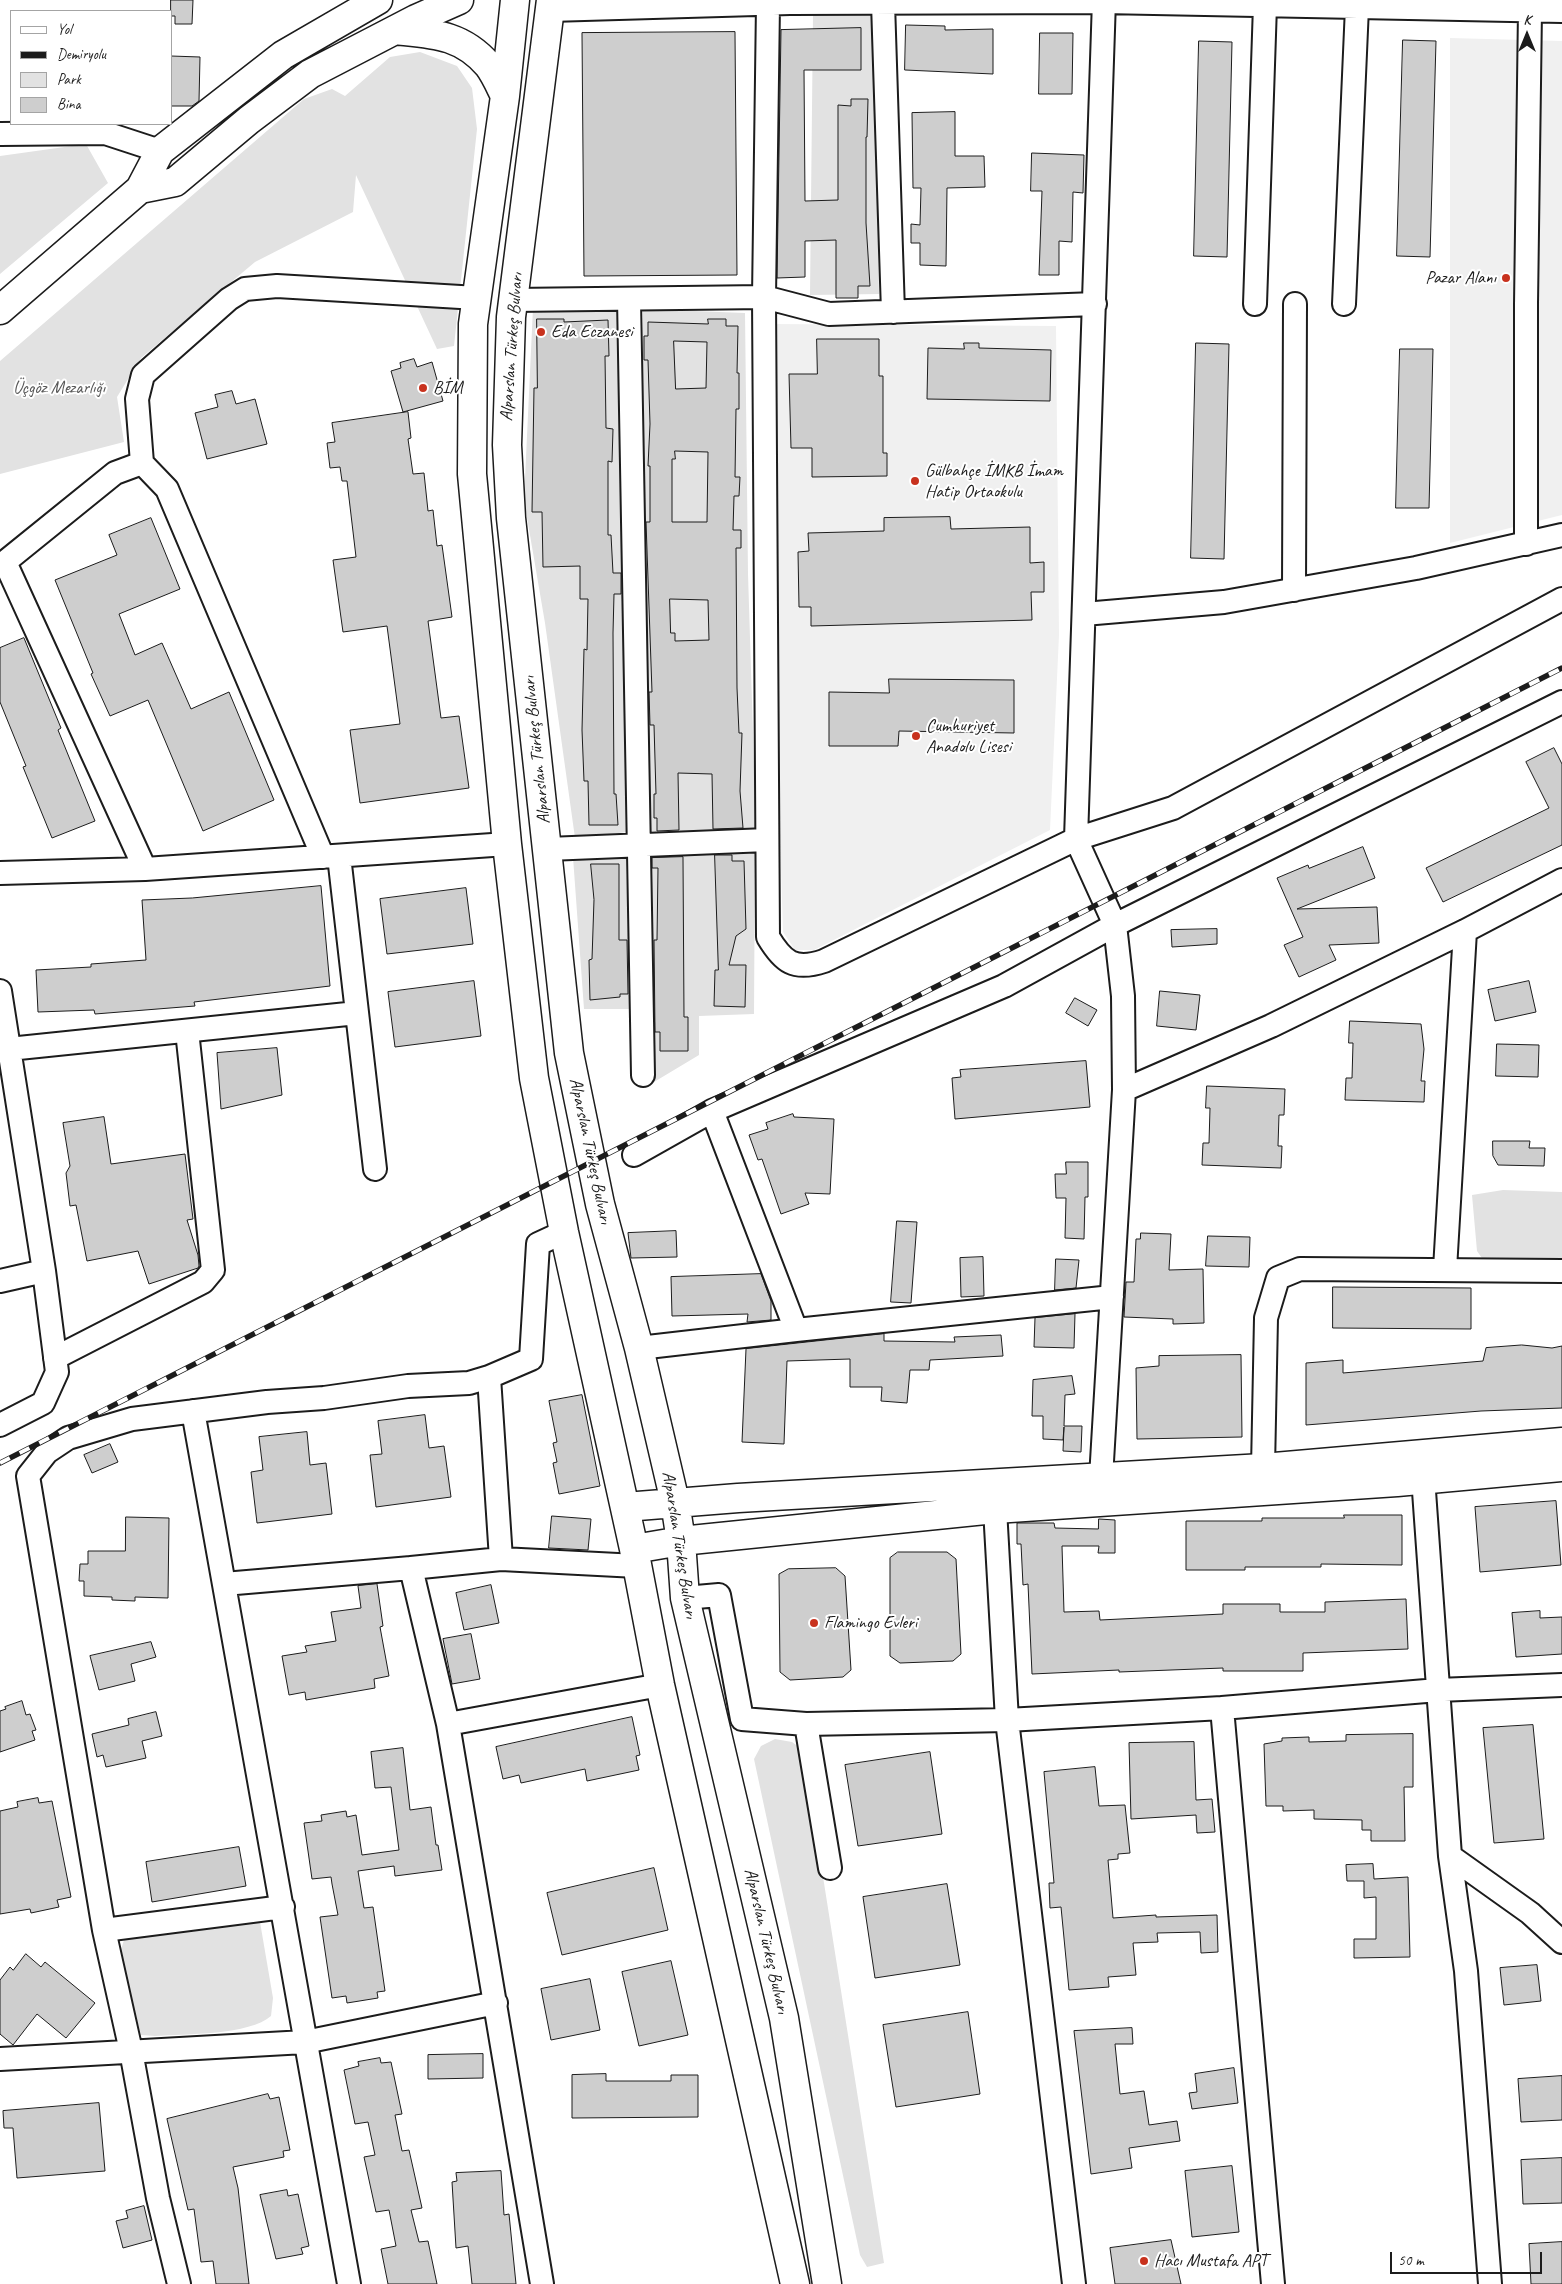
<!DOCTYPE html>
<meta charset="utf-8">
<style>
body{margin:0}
#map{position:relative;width:1562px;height:2284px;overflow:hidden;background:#fff;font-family:Caveat,sans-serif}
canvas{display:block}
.legend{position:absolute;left:10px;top:10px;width:162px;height:115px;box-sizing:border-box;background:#fff;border:1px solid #a4a4a4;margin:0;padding:6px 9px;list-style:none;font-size:15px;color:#1c1c1c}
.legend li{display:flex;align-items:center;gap:10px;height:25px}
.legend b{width:25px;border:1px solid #a4a4a4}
.north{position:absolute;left:1502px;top:10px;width:50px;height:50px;-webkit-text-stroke:4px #fff;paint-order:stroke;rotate:0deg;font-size:14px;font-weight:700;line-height:20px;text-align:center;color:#1c1c1c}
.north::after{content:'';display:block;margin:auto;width:18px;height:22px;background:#1c1c1c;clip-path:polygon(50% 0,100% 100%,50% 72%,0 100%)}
.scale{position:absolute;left:1390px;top:2252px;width:152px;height:22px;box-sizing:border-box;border:2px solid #1c1c1c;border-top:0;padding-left:6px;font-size:15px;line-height:18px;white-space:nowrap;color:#1c1c1c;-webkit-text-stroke:4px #fff;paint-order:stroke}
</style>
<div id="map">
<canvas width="1562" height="2284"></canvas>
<ul class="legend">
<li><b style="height:6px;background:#fff"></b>Yol</li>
<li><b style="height:6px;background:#1c1c1c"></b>Demiryolu</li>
<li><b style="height:14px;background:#e2e2e2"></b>Park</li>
<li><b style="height:14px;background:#cecece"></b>Bina</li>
</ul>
<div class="north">K</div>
<div class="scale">50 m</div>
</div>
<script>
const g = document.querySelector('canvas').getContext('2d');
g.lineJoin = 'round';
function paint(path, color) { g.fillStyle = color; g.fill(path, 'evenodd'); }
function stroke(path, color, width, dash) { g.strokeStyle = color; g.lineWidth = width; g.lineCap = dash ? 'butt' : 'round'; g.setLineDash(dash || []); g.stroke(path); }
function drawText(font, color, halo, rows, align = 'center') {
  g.font = font + ' Caveat,sans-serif'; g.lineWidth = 4; g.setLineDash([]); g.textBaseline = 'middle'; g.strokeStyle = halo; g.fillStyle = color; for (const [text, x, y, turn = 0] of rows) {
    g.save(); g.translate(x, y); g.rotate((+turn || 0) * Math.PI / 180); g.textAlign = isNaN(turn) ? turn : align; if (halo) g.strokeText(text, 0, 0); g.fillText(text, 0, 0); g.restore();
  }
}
paint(new Path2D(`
 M1450 38 1562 41V515L1450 543Z
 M772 324 1056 326 1059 635 1050 830 814 950H795L783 932 774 641Z`), '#f0f0f0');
paint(new Path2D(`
 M813 15H873L879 294 810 295Z
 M420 52 457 66 472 88 477 129 454 346 437 349 356 175 353 212 255 262 141 358 117 397 124 442 0 474V361L304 99 332 89 345 96 390 57Z
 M86 144 108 183 0 274V156Z
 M533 308 617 311 627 832 575 838 545 623 524 500Z
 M643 309 745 313 748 574 756 830 648 837 643 629Z
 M755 844 754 1014 699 1016V1055L654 1082 643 849Z
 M626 855 630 1009H584L573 857Z
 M1503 1190 1562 1192V1260L1484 1261 1477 1251 1472 1195Z
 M775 1739 792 1742 803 1750 884 2263 867 2267 860 2255 754 1759 761 1746Z
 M253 1918 260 1922 273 1998 271 2016C250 2035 185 2034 155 2036L141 2035 120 1953 124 1940 130 1937Z`), '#e2e2e2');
const building = new Path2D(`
 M171 0H193L192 24H175V16H171Z
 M906 25 945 26V30L993 29V74L905 70Z
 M861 28V70H804L805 201 838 200V105L851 106V99H868L867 137H866V223L870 286H858V298H836V240L805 241V277L777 278 781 30Z
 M735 32 737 275 584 276 582 33Z
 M1040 33H1073L1072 94H1039Z
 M1403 40 1436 41 1430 257 1397 256Z
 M1199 41 1232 42 1227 257 1194 256Z
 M171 56 200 57 199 101 192 106H171Z
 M955 112V156H984L985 187 947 188 946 266 920 265V243H911V224L920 225 921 188H913L912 113Z
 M1032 153 1084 155 1083 193 1073 192 1072 242 1059 241V275H1039L1042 191H1031Z
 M537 319H564V322L608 320 609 356H605L606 428 613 429 612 462 608 461V535H611L613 573H621V594H614L613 633 614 794H616L618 825H589L588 781H584L582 730 584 649 587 650 588 599H580V566L543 567 542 512H532L534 388H537Z
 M708 319H726V326H738L737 373H739V409H736L735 477H740L739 496H734L733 530H741V548H736L737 688 739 733H742L740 791 743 828 713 829 712 774 678 773 679 830 657 831V818H654V794H656L654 725H650L649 692H652L646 522H650V466H648L650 424 648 360H644V336H648V322L708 324ZM674 341 707 342 706 388 676 389ZM675 451 708 452 707 522H672V459H675ZM670 599 708 600 709 640 675 641V633H671Z
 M817 339H879V376H883V453H887V476L812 477V448H791L789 374H817Z
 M964 343H979V348L1051 350 1050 401 927 399 928 348 964 349Z
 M1196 343 1229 344 1224 559 1191 558Z
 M1400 349H1433L1429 508H1396Z
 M414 359 417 367 432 362 443 401 403 412 391 371 401 368 400 363Z
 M232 391 236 404 255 399 267 444 207 459 195 413 218 407 215 395Z
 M408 412 411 438 408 439 413 474 424 473 428 511 433 510 437 546 442 545 452 617 428 621 441 718 459 716 469 788 360 803 350 730 400 724 387 626 343 632 333 560 356 557 347 481H342L340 467 330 468 327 443 335 442 332 423Z
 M950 517 951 529 1030 527V563L1044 562V592H1031L1032 620 811 626V607H799L798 552 809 551 808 533 884 531V518Z
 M151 518 180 589 119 614 135 655 162 643 191 709 229 692 274 800 203 831 148 700 110 716 91 674 93 673 55 580 117 555 109 535Z
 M24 638 61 728 58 730 95 821 52 838 23 767 26 766 0 702V648Z
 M889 679 1014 680V733L899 731 898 746H829V692L889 693Z
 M1554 748 1562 764V845L1443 902 1426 868 1549 808 1526 762Z
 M1363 847 1375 878 1297 909 1377 907 1379 943 1329 945 1336 960 1299 977 1284 945 1303 937 1277 878 1308 865 1309 868Z
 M715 855H732V861H744L746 929 736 936 729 965H746L745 1007 714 1006 715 970H718Z
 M683 857 684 1017H688V1051H660V1032H655L654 940H657L658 868H652V858Z
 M591 864H619V940H627L628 994H620V997L590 1000 589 960 592 959 594 900Z
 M321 886 330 986 194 1002 195 1006 95 1014 94 1010 38 1012 36 970 91 967V964L146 960 142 900 192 898Z
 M466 888 473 944 387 954 380 899Z
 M1217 929V944L1172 947 1171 930Z
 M474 981 481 1036 395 1047 388 992Z
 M1529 981 1536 1012 1495 1021 1488 990Z
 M1160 991 1200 995 1196 1030 1157 1026Z
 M1075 998 1097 1010 1088 1026 1066 1013Z
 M1350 1021 1421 1024 1424 1049 1421 1081H1425L1424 1102 1345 1100 1346 1078H1352L1353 1043H1349Z
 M1497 1044 1539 1045 1538 1077 1496 1076Z
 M277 1048 282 1095 221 1109 217 1053Z
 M1086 1061 1090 1107 955 1119 952 1078 961 1077 960 1070Z
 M1207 1086 1285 1089 1284 1115H1279L1278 1146H1282L1281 1168 1202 1165 1203 1143H1209L1210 1108H1206Z
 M793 1114 794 1117 834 1119 830 1194 805 1193 809 1204 781 1214 762 1159 758 1160 749 1135 768 1129 766 1123Z
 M104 1117 111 1164 185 1154 193 1219 187 1220 198 1255 199 1266 198 1268 149 1284 138 1251 87 1261 76 1205 70 1206 66 1173 70 1166 63 1123Z
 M1493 1141H1530L1529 1148H1545L1544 1166 1498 1165 1493 1156Z
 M1066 1162H1088V1197H1085L1084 1239 1065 1238 1066 1198H1056L1055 1174H1066Z
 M897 1221 917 1222 911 1303 891 1302Z
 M676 1231 677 1257 631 1258 628 1233Z
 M1141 1233 1171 1234 1169 1270 1203 1269 1204 1323 1173 1324V1319L1124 1317 1126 1282H1134L1136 1239H1140Z
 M1208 1236 1250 1237 1249 1267 1206 1266Z
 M983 1257 984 1296 961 1297 960 1258Z
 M1056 1259 1079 1260 1076 1288 1055 1290Z
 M761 1274 771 1301V1320L747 1322 748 1314 672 1316 671 1277Z
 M1333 1287 1471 1288V1329L1333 1328Z
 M1075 1314 1074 1348 1034 1347 1035 1318Z
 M884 1334V1341L955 1342 954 1337 1001 1335 1003 1356 930 1360 929 1370H910L907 1403 881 1401 882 1387H850V1359L787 1361 784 1444 742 1442 746 1349Z
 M1522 1345 1552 1348 1562 1346V1408L1481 1411 1306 1425V1363L1343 1360V1373L1483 1361 1486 1348Z
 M1241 1355 1242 1437 1137 1439 1136 1368 1159 1366V1356Z
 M1072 1376 1075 1394 1065 1395 1064 1426H1082L1081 1452 1063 1451 1064 1427 1063 1440 1043 1439V1416H1032L1033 1380Z
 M582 1395 600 1486 559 1494 553 1463 557 1462 553 1443 557 1442 549 1401Z
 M425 1415 429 1448 444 1446 451 1497 376 1507 370 1455 382 1454 378 1421Z
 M307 1432 310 1465 326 1463 332 1514 257 1523 251 1472 263 1470 259 1437Z
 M110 1444 118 1462 92 1473 84 1455Z
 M1556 1501 1561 1565 1480 1572 1475 1507Z
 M1344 1515H1402V1565L1321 1564V1567H1245V1570H1186V1521H1262V1518H1344Z
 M552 1516 591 1519 588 1550 549 1548Z
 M126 1517 169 1518 168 1598 135 1597V1601L112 1600V1597L84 1596V1581H79L80 1564H88V1551H125Z
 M1099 1519 1115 1520V1553H1098L1099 1546H1062L1064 1612 1099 1611 1100 1620 1223 1614V1604H1280V1612H1325V1602L1406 1599 1408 1649 1303 1653V1671H1223V1668L1119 1672V1670L1032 1674 1028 1584 1023 1585 1021 1544H1017V1523H1054L1055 1528 1098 1529Z
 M898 1552H947L956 1559 961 1654 953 1661 900 1663 890 1656V1558Z
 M836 1568 845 1576 851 1670 843 1677 790 1680 780 1672 779 1574 788 1569Z
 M377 1584 383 1626 380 1627 389 1676 374 1679 375 1688 306 1700 305 1692 289 1695 282 1656 307 1652 305 1646 336 1641 331 1612 361 1608 358 1586Z
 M491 1585 499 1623 464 1630 456 1593Z
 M1540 1611V1618L1562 1617V1654L1516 1657 1512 1613Z
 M471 1634 480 1679 452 1684 443 1639Z
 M151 1642 156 1657 131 1664 135 1681 99 1690 90 1656Z
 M22 1701 26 1715 30 1714 36 1730 32 1731 35 1740 0 1752V1711L6 1709 5 1707Z
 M156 1712 162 1736 142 1741 146 1758 106 1767 103 1755 97 1757 92 1734 129 1725 128 1719Z
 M632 1717 640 1755 636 1756 639 1770 587 1781 585 1769 521 1783 519 1775 503 1779 496 1747Z
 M1533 1725 1544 1839 1494 1843 1483 1728Z
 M1413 1734V1787H1404L1405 1841H1371V1830H1362V1820L1314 1819V1810L1283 1811V1806H1266L1264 1744 1282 1741V1738L1309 1737V1742L1346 1741V1735Z
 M1194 1742 1196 1800 1212 1799 1215 1832 1197 1833 1196 1815 1131 1819 1129 1743Z
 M403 1748 410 1810 431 1807 436 1845H438L442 1870 395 1876 394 1866 358 1871 364 1908 373 1907 385 1991 377 1992 378 1998 347 2003 346 1996 332 1998 320 1917 338 1915 332 1884 331 1877 312 1879 304 1823 322 1821 321 1815 346 1811 347 1817 356 1815 362 1855 399 1850 391 1787 375 1788 371 1752Z
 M930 1752 942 1834 858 1846 845 1765Z
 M1095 1767 1099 1806 1125 1805 1130 1853 1118 1854V1859L1108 1860 1113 1918 1156 1915V1917L1217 1915 1218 1952 1201 1953 1200 1932 1157 1933 1158 1942 1133 1943 1136 1975 1108 1977 1109 1987 1069 1990 1061 1907 1050 1908 1049 1883H1054L1044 1772Z
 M38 1798 39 1803 52 1801 71 1897 57 1900 59 1907 31 1913 30 1909 0 1914V1811L18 1807 17 1802Z
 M239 1847 246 1886 152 1902 146 1862Z
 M1373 1864 1374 1879 1408 1877 1410 1957 1354 1958V1939H1376V1897L1364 1898V1881H1347L1346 1865Z
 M654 1868 668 1930 562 1955 547 1893Z
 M947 1884 960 1965 875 1978 863 1897Z
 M26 1954 41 1967 45 1962 95 2003 66 2038 37 2014 13 2045 0 2034V1980L10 1967 13 1970Z
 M671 1961 688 2035 639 2046 622 1972Z
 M1537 1965 1541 2001 1504 2005 1500 1968Z
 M590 1979 600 2030 551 2040 541 1989Z
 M968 2012 980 2094 896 2107 883 2025Z
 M1132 2028 1133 2044H1115L1120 2094 1144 2091 1149 2125 1177 2121 1180 2141 1129 2148 1132 2168 1091 2174 1074 2031Z
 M483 2054V2078L428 2079V2055Z
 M380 2058 381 2063 391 2062 402 2114 395 2115 402 2151 409 2150 422 2208 411 2210 419 2242 428 2241 437 2284H388L381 2249 396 2246 389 2210 376 2212 364 2157 375 2155 368 2122 355 2124 344 2070 359 2066 358 2062Z
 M1234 2068 1238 2103 1192 2109 1189 2093 1197 2092 1195 2074Z
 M606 2074V2081H671V2075H698V2117L572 2118V2075Z
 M1562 2076V2120L1521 2122 1518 2079Z
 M268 2094 270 2099 279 2097 290 2150 283 2151 284 2157 233 2167 238 2188 249 2284H216L213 2261 201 2262 194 2209 188 2210 167 2119Z
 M99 2103 105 2171 17 2178 13 2128H4L3 2111Z
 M1562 2158V2203L1523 2204 1521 2160Z
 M1232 2166 1239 2232 1192 2237 1185 2171Z
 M501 2171 504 2215 509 2214 516 2284H472L468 2246 456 2248 452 2182 457 2181 456 2173Z
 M287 2190 288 2196 298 2194 309 2246 301 2248 303 2254 276 2259 260 2195Z
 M144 2206 152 2240 123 2248 116 2221 128 2218 126 2211Z
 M1171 2240 1181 2284H1115L1110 2248Z
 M1562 2242V2284H1531L1529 2244Z`);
paint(building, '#cecece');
stroke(building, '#1c1c1c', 1);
const minor = new Path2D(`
 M883 3 893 312
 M768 4 764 297 768 937C783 962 794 971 824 961L1076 839 1173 808 1562 599
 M550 10 790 3 1103 2 1562 11
 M0 134 105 133 160 151
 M629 299 643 1075
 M513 300 764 297 829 314 1095 304
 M1255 304 1265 5
 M1344 304 1357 7
 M142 463 137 399 143 375 229 299 245 289 277 286 477 298
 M1526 544V304L1530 10
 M1294 590 1295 304
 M1084 614 1224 602 1416 568 1562 535
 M548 849 767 840
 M339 856 375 1169
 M145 869 5 562 115 473 142 463 167 489 323 857
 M0 873 145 869 507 844
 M0 991 44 1271 57 1372 43 1403 0 1425
 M9 1049 357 1013
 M1124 1090 1271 1026 1465 931 1562 880
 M712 1111 1004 986 1115 925 1562 702
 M634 1155 712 1111 796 1330 1112 1297
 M1445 1269 1465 931
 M0 1281 44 1271
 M639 1348 796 1330
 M55 1358 203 1282 213 1270 187 1031
 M193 1411 349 2284
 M1422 1463 1450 1856 1466 1971 1490 2284
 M1263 1468 1266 1318 1278 1278 1300 1269 1562 1271
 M1101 1478 1124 1090 1123 996 1115 925 1076 839 1104 0
 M995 1509 1007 1720 1074 2284
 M501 1559 637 1566
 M224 1584 411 1568
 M685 1598 719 1595 742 1719 806 1724 830 1868
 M448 1724 660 1685
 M806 1724 1007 1720 1222 1708
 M1450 1856 1530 1913 1562 1942
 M104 1930 283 1907
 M0 2059 305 2042 496 2003
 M179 2284 158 2198 131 2051 104 1930 28 1476 47 1452 68 1438 132 1419 267 1402 324 1398 408 1386 469 1383 489 1377
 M542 2284 448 1724 411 1568 501 1559 489 1377 531 1359 538 1244 564 1232
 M1273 2284 1222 1708 1438 1690 1562 1685`);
const major = new Path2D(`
 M515 0 505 96 473 324 472 474 507 844 534 1078 564 1232 634 1549 660 1685 795 2284
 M551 0 511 317 507 445 511 518 569 1053 600 1204 639 1348 675 1502 681 1541 685 1598 784 2018 827 2284
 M395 30C433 34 461 34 488 65 495 74 500 86 505 96
 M140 189 175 182 249 120 310 74 416 19 459 0
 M0 310 140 189 160 151 283 55 378 0
 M625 1507 738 1498 1263 1468 1562 1442
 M634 1549 681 1541 995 1509 1397 1482 1562 1467`);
stroke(minor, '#1c1c1c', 26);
stroke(major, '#1c1c1c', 31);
stroke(minor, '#fff', 22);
stroke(major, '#fff', 28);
const rail = new Path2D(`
 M0 1463 1562 668`);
stroke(rail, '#1c1c1c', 5.5);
stroke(rail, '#fff', 4, [11]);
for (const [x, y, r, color] of [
 [1506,278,5,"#c8321e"],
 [541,332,5,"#c8321e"],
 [423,388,5,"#c8321e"],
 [915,481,5,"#c8321e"],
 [916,736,5,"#c8321e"],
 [814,1623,5,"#c8321e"],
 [1144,2261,5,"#c8321e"]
]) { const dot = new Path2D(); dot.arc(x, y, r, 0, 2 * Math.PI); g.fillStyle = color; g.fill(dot); stroke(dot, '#fff', 2); }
drawText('18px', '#1c1c1c', '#fff', [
 ["Pazar Alanı",1496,278,"right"],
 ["Eda Eczanesi",551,332],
 ["BİM",433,388],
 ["Gülbahçe İMKB İmam",925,471],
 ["Hatip Ortaokulu",925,492],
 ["Cumhuriyet",926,726],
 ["Anadolu Lisesi",926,747],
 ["Flamingo Evleri",824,1623],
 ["Hacı Mustafa APT",1154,2261]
], 'left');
drawText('18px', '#1c1c1c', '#fff', [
 ["Alparslan Türkeş Bulvarı",512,347,-86],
 ["Alparslan Türkeş Bulvarı",537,750,-96],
 ["Alparslan Türkeş Bulvarı",590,1151,78],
 ["Alparslan Türkeş Bulvarı",679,1545,81],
 ["Alparslan Türkeş Bulvarı",766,1941,77]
]);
drawText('18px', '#575757', '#fff', [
 ["Üçgöz Mezarlığı",59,388]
]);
</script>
